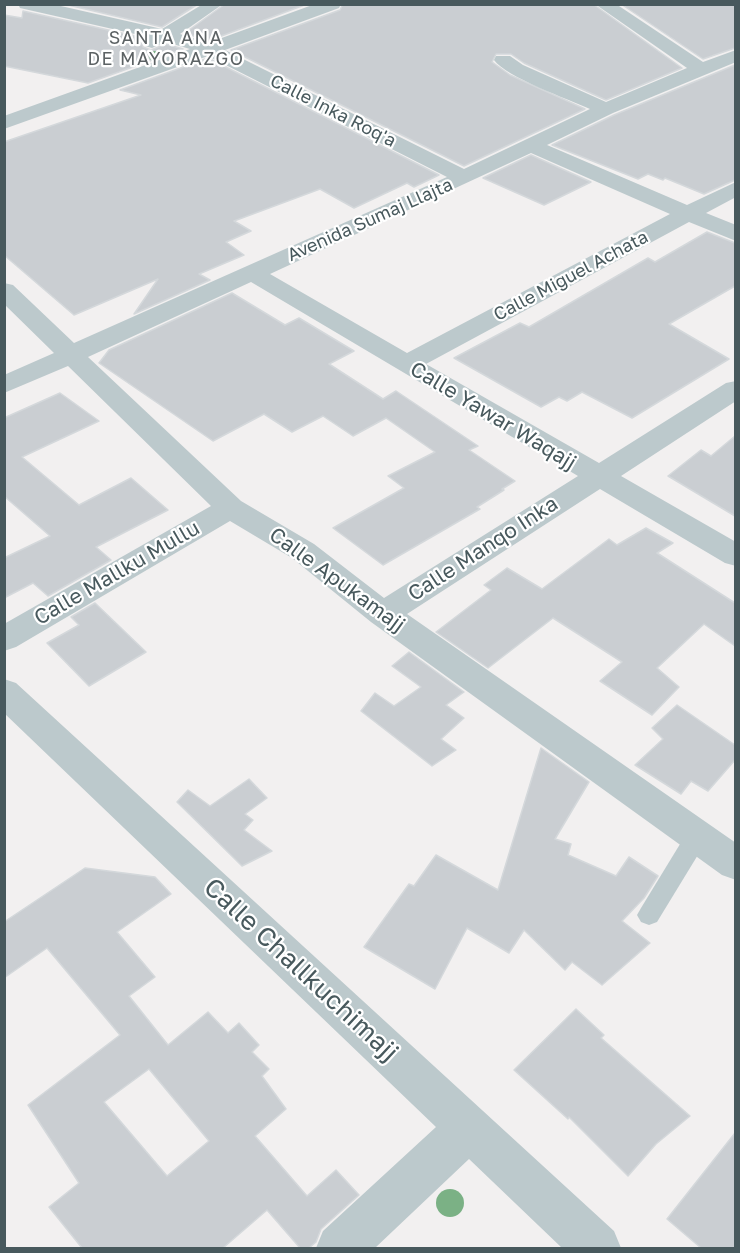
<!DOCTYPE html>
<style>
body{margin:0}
#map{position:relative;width:740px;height:1253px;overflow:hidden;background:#f2f0f0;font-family:"Golos Text",sans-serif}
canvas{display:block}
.frame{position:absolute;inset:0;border:6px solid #48595d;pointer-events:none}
</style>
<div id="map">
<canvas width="740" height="1253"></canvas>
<div class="frame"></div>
</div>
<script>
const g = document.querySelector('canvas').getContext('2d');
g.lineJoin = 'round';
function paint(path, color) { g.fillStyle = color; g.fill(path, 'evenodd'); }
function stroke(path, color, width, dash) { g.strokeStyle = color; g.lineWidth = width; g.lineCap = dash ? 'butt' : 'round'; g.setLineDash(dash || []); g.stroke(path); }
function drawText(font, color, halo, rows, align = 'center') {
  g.font = font + ' "Golos Text",sans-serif'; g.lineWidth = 4.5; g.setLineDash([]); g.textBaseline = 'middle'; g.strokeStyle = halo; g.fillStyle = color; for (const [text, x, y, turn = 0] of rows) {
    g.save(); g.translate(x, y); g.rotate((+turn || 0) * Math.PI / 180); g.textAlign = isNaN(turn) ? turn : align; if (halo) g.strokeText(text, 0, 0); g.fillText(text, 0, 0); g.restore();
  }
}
const building = new Path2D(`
 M64 4H198L162 27Z
 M225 4H307L208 41 185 33Z
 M343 4H593L682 68 606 100 524 63 511 54H496L492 62 510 75 585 109 464 166 231 50 340 10Z
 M621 4H735V48L703 59Z
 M23 11 144 38 141 42 143 47 151 50 166 44 183 49 88 83 4 66V15L22 18Z
 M208 58 439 175 414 187 407 183 354 208 320 189 234 221 251 231 226 242 244 255 199 274 210 280 134 314 158 279 74 315 4 255V142L141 95 120 90Z
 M735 65V180L704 194 665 178 663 180 648 174 638 179 552 145 614 115Z
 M531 155 591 182 544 205 483 178Z
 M707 232 735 243V286L669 324 729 359 632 418 582 392 567 401 559 397 541 407 454 358 520 323 529 327 648 258 655 262Z
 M232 293 285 325 299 318 354 351 329 364 383 399 396 391 478 446 469 450 515 481 502 489 504 490 477 507 480 509 383 565 333 528 404 488 388 476 435 452 386 418 353 436 323 416 292 432 264 414 213 441 99 363 109 350Z
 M60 393 99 421 22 457 79 505 131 478 168 510 96 547 111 560 48 596 33 583 4 598V558L50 536 4 496V418Z
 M735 436V516L668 476 701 450 711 456Z
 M646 528 673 543 657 553 735 603V646L704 624 657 668 679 687 652 715 600 681 622 662 553 618 488 668 436 632 491 590 484 585 507 568 542 589 609 539 617 545Z
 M95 603 146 652 89 686 47 643 79 625 71 617Z
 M409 652 464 692 446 705 464 718 441 739 456 750 432 766 361 711 375 693 394 706 421 687 392 666Z
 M677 705 735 745V760L708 791 691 781 681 794 635 765 663 739 652 728Z
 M541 748 589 782 555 839 571 844 568 855 616 876 629 857 658 876 644 898 622 921 650 943 602 985 572 962 565 970 524 930 509 953 467 928 435 989 364 947 409 884 414 886 436 855 498 890Z
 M249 779 267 798 245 814 253 820 244 830 272 851 242 866 177 802 188 790 210 806Z
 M85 868 155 877 171 894 117 932 155 977 129 996 168 1045 208 1012 228 1033 239 1023 259 1045 252 1052 269 1069 262 1076 286 1109 255 1136 307 1196 336 1170 359 1195 321 1229 316 1242 309 1248H300L267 1210 223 1248H82L49 1207 79 1183 28 1105 120 1035 47 948 4 978V922ZM149 1069 209 1141 167 1176 104 1102Z
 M576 1009 604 1035 601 1038 690 1116 656 1144 628 1176 569 1117 568 1119 514 1070Z
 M735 1133V1248H701L667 1219Z`);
paint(building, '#caced2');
stroke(building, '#d4d8db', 1.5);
paint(new Path2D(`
 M696 829 704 831 707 838 704 845 657 922 649 925 641 922 637 915 641 908 688 831Z`), '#bcc9cc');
paint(new Path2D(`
 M18 4H52L162 29 203 4H223L180 34 208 43 315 4H341L339 8 225 50 464 169 590 109C568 99 506 77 494 60L496 56H510L523 65 606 102 687 68 595 4H616L703 62 736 50V62L613 113 547 145 687 205 736 182V197L706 213 736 225V241L689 222 426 364 599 463 726 383 736 381V401L621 476 736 542V566L725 563 600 489 407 614 736 843V880L722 875 371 622 292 558 230 521 16 647 4 651V624L211 506 68 366 4 393V375L54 353 4 304V283L13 285 74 343 447 177 208 56 4 129V116L190 49 166 42 152 48 145 46 143 42 148 37 20 8ZM531 153 670 214 407 353 270 274ZM251 282 578 476 384 598 314 544 241 501 88 357Z
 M4 679 16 683 614 1231 621 1248H562L469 1159 375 1248H316L323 1231 436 1127 4 713Z`), '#bcc9cc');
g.fillStyle = '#7bb185';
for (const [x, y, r] of [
 [154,56,5],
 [450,1203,14]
]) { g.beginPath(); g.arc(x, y, r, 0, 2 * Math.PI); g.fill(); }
g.letterSpacing = '1.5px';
drawText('18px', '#5c6264', '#fff', [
 ["SANTA ANA",166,38],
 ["DE MAYORAZGO",166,59]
]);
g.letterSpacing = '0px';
drawText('18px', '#48595d', '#fff', [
 ["Calle Inka Roq'a",333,111,27],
 ["Avenida Sumaj Llajta",370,220,-24],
 ["Calle Miguel Achata",571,276,-28]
]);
drawText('21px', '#48595d', '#fff', [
 ["Calle Yawar Waqajj",493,416,31],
 ["Calle Manqo Inka",483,549,-33],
 ["Calle Mallku Mullu",117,573,-30],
 ["Calle Apukamajj",337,580,36]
]);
drawText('26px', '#48595d', '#fff', [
 ["Calle Challkuchimajj",301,970,43]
]);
</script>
